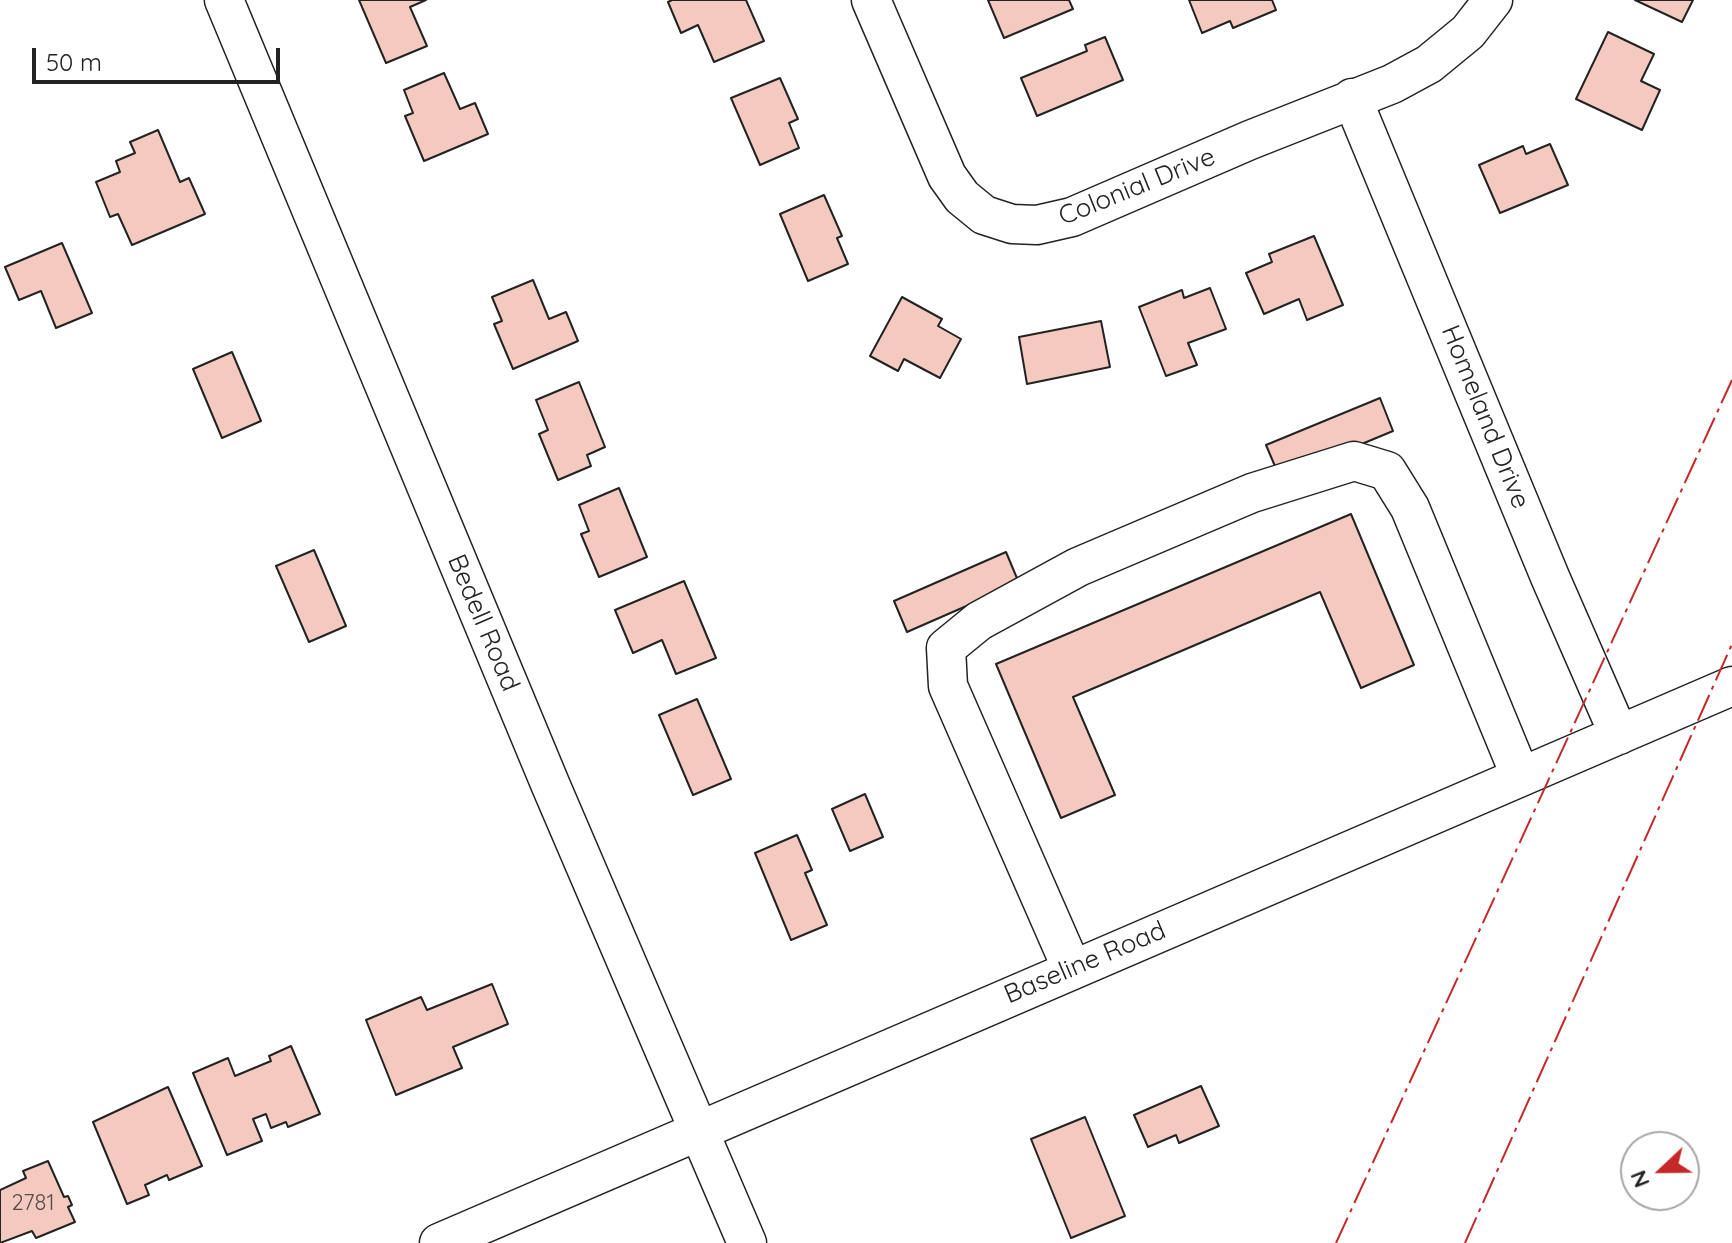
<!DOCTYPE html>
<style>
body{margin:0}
#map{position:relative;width:1732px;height:1243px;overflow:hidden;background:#fff;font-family:Quicksand,sans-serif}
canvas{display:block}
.north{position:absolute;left:1620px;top:1131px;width:80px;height:80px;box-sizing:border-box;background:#fff;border:2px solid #a7a7a7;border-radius:50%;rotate:248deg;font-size:22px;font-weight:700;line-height:32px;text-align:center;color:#222}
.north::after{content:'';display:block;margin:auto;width:28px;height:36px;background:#c62828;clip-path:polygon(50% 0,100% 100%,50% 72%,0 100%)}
.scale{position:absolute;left:32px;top:48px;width:248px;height:36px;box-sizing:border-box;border:4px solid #222;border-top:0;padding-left:10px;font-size:24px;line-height:28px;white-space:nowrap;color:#222;-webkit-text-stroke:6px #fff;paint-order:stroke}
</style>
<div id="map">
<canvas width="1732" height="1243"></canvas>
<div class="north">N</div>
<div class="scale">50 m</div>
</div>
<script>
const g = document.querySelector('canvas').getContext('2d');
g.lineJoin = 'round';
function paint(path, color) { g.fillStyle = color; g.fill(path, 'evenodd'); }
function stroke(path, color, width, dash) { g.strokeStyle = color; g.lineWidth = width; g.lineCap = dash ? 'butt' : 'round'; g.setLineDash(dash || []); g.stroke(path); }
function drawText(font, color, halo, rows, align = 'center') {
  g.font = font + ' Quicksand,sans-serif'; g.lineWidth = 6; g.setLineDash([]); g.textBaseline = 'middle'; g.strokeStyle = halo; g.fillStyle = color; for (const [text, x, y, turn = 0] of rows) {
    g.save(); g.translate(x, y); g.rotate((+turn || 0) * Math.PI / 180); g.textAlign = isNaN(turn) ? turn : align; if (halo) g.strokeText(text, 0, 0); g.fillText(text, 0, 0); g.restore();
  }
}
const building = new Path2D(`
 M359 0H426L410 7 427 46 386 63Z
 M672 0H746L764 41 714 62 698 25 681 33 668 2Z
 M988 0H1069L1073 9 1004 38Z
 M1189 0H1272L1276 10 1233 28 1230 21 1202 33Z
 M1635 0H1693L1682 22Z
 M1608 32 1654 54 1641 81 1660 90 1642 130 1576 99Z
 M1105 37 1123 80 1037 116 1021 78 1087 51 1085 45Z
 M444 73 460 109 475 103 488 134 424 161 405 116 413 113 404 90Z
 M780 78 798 119 789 123 799 148 760 165 731 98Z
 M158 130 180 182 189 178 205 214 132 245 118 214 110 217 96 182 120 172 116 161 135 153 130 142Z
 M1550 144 1568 185 1500 213 1479 165 1523 146 1526 154Z
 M824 195 842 236 837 238 848 264 808 281 780 214Z
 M1314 236 1343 305 1307 320 1299 299 1264 314 1246 273 1272 262 1269 254Z
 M62 243 92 313 56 328 41 291 19 300 5 267Z
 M533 280 549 319 566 312 578 341 513 369 494 324 502 321 492 297Z
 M1210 288 1226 329 1188 343 1197 365 1166 376 1139 307 1182 290 1184 298Z
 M902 297 942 319 938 326 961 339 940 378 904 359 898 371 870 356Z
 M1101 321 1110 367 1027 384 1019 337Z
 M232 352 261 421 222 438 193 369Z
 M579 382 605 447 587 455 591 466 558 480 539 434 548 430 536 400Z
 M1380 398 1393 431 1280 478 1266 445Z
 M619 488 647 557 599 577 581 534 589 531 579 505Z
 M1351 514 1414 665 1361 688 1320 592 1073 697 1115 795 1061 818 996 664Z
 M314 550 346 626 309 642 276 566Z
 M1006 552 1019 583 907 632 894 601Z
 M684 581 716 658 676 674 662 640 633 653 615 610Z
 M697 699 731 779 693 795 659 715Z
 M865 794 883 837 850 851 832 809Z
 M797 835 812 870 805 873 827 925 791 940 755 853Z
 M492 984 508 1024 453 1047 462 1068 396 1095 366 1020 421 997 427 1010Z
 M291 1046 320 1114 288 1127 286 1122 271 1128 266 1114 253 1119 262 1141 227 1155 193 1073 228 1058 235 1076 271 1061 269 1056Z
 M1201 1086 1219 1126 1179 1143 1176 1135 1148 1147 1134 1115Z
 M168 1087 202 1166 169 1180 167 1175 145 1185 149 1195 127 1204 93 1122Z
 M1085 1117 1125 1216 1071 1238 1031 1139Z
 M48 1161 64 1197 68 1196 72 1205 68 1207 75 1222 36 1238 32 1231 0 1243V1190L26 1178 23 1171Z`);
paint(building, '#f3c9c0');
stroke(building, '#222', 2);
const minor = new Path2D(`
 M224 0 551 786 747 1243
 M871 0 947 176 962 197 984 215 1012 224 1037 225 1072 217 1250 140 1392 84 1429 64 1468 32 1493 0
 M1352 98 1550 577 1619 735
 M1072 969 948 686 946 648 979 621 1078 567 1252 493 1354 461 1387 471 1410 508 1520 775
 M439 1243 1732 686`);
stroke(minor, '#222', 41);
stroke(minor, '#fff', 38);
stroke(new Path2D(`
 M1336 1243 1732 380
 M1465 1243 1732 644`), '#c62828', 2, [28, 6, 4, 6]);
drawText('22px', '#564c4a', null, [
 ["2781",33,1203]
]);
drawText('26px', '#222', '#fff', [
 ["Colonial Drive",1137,187,-22],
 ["Homeland Drive",1485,417,68],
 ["Bedell Road",483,623,67],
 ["Baseline Road",1085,963,-23]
]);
</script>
